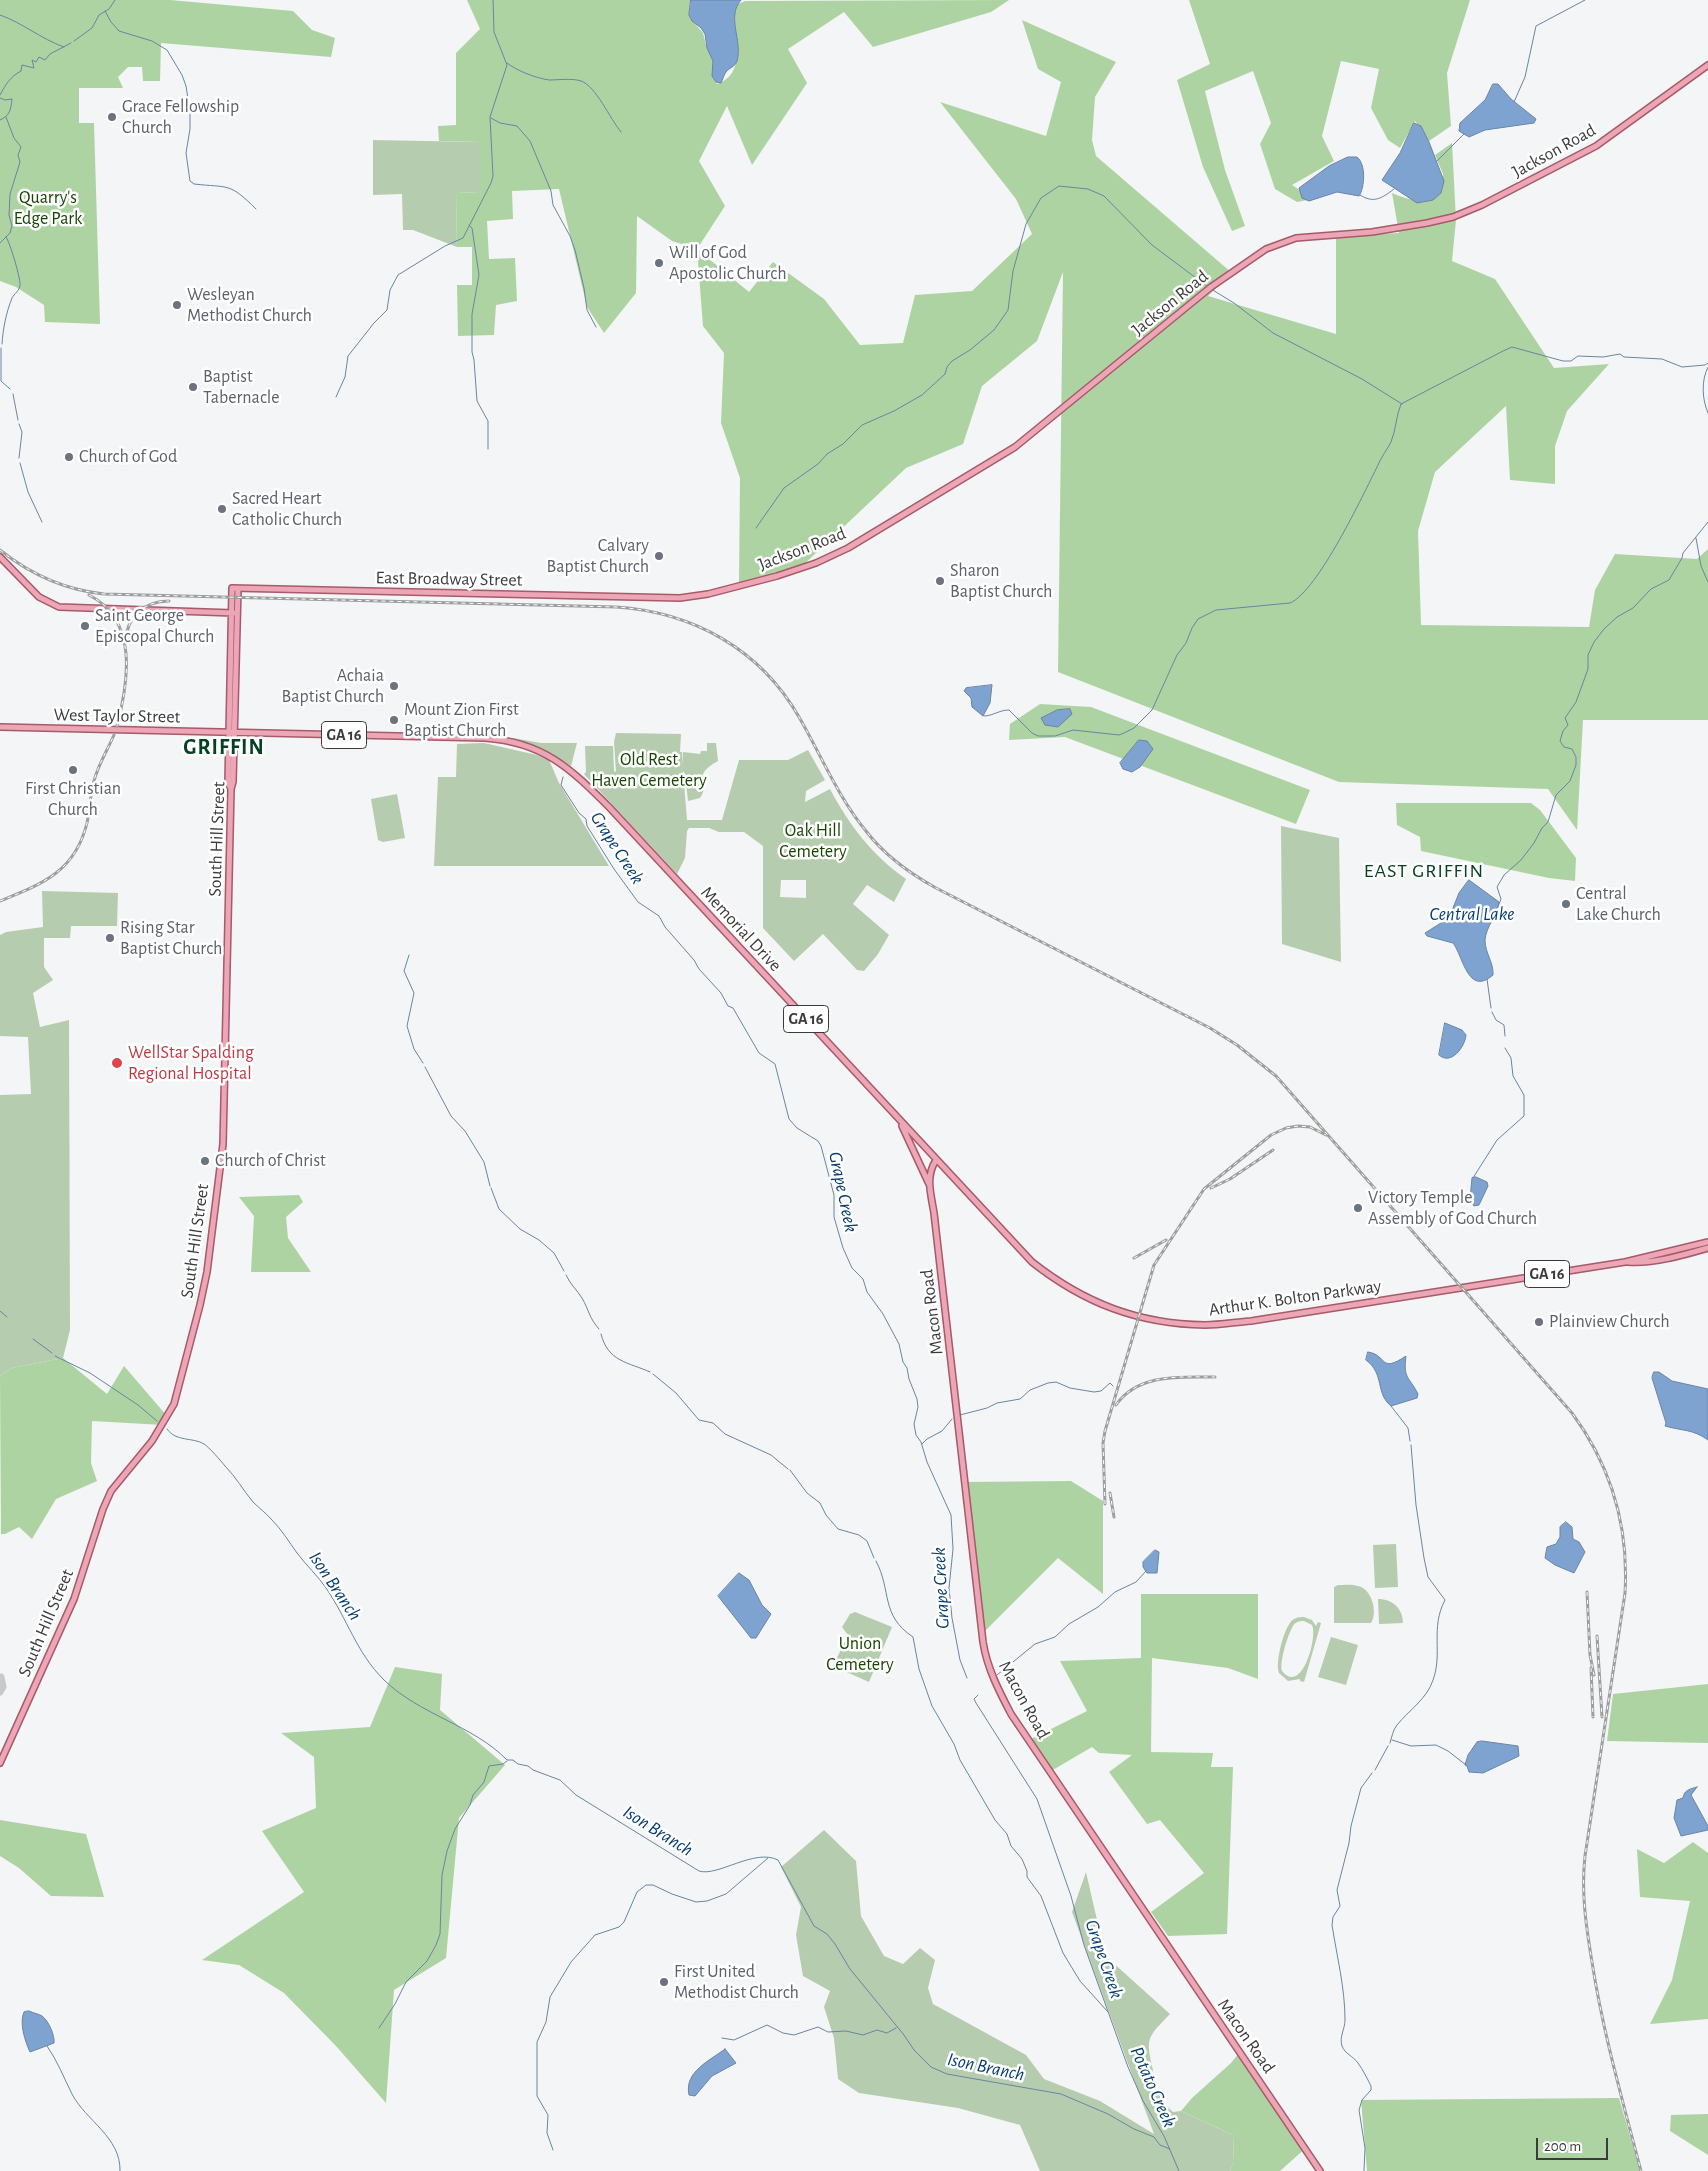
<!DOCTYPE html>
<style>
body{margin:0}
#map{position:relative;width:1708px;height:2171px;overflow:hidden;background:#f4f5f6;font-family:"Alegreya Sans",sans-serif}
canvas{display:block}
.scale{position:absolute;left:1536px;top:2138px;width:72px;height:22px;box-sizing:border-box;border:2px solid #3b3b3b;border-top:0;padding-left:6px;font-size:15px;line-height:18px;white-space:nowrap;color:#3b3b3b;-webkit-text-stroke:4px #fff;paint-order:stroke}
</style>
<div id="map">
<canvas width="1708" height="2171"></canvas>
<div class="scale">200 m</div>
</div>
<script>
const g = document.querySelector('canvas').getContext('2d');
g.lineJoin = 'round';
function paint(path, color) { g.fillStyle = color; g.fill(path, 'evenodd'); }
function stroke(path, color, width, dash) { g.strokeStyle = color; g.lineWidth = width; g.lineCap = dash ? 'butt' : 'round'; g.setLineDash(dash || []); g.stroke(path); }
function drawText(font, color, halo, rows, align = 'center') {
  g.font = font + ' "Alegreya Sans",sans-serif'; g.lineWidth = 5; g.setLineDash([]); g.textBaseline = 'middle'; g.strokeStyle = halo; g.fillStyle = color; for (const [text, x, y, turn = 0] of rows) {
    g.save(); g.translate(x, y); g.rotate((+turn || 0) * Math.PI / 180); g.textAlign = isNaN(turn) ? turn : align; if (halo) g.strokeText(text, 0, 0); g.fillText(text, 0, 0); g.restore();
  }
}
paint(new Path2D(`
 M373 140 480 142V193L456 192 457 247 413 230H403L402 194 373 195Z
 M616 733 681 734 680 752H682L683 765V752L700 754 701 751H707V743H716L718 761C689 777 712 781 700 798L688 801 685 774 683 771 687 820H722L739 760H788L808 750 825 780 806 791 805 802 830 789C849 825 873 856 906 879L894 902 867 885 853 904 889 935 878 954 864 971 857 970 823 934 794 961 763 928V846L744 832H719L709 828H689L687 831 685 858 677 874 584 774 586 772 585 746H613L614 771 616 772 614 742ZM781 880H806V898L780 897Z
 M513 738 541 743H577L571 766 542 749 511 739Z
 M484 743 537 755 549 760 559 783 609 866H434L438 777H456L457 744Z
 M397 794 405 838 383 842 378 840 371 799Z
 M1281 826 1339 838 1341 962 1282 944Z
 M42 891 118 893 117 926H71L70 938H44V967L53 980 33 993 40 1027 69 1020 70 1330 63 1358 12 1368 0 1376V1095L31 1094 28 1037 0 1036V935L6 932 43 927Z
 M1396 1544 1398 1587 1375 1588 1373 1545Z
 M1338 1585C1344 1585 1352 1584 1358 1586 1372 1589 1378 1612 1371 1623H1334V1587Z
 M1378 1599C1393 1599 1403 1609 1403 1623L1379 1624Z
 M855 1612 892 1627 869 1682 833 1666 848 1635 842 1627 850 1614Z
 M1304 1617 1312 1620 1316 1626 1318 1622 1321 1623 1304 1682 1300 1681V1679L1288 1681 1279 1673C1275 1663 1283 1632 1290 1623 1293 1618 1298 1617 1304 1617ZM1304 1621 1312 1625C1318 1636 1302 1696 1282 1671 1279 1663 1288 1634 1293 1626 1295 1622 1299 1621 1304 1621Z
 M1331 1637 1358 1645 1346 1685 1318 1677Z
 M824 1830 856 1861 861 1916 884 1956 903 1964 920 1948 935 1960 928 1988 933 2004 1026 2055 1044 2079 1100 2101 1154 2134 1072 1912 1086 1872 1097 1920 1091 1943 1170 2014C1148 2037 1145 2037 1153 2070L1149 2078 1164 2103 1173 2112 1181 2111 1233 2135 1234 2162 1230 2171H1040L1020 2125 958 2108 859 2093 838 2079 834 2038 824 2007 830 1991 803 1976 796 1935 801 1907 781 1867Z`), '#b6ccaf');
paint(new Path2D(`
 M0 0H170L293 11 312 30 335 38 331 57 161 43 160 81H143L142 67H128L118 77 123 88H79V123H94L100 324 45 322 44 305 16 287 0 281Z
 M467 0H691L689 9 690 18 703 33 706 45 714 61 713 76 717 84C746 74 735 42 733 20 733 15 736 9 738 4L745 1 1009 0 991 12 873 47 844 12 788 49 807 83 752 165 727 106 699 161 725 206 697 249 749 292 773 262 824 299 860 345 903 343 915 295 972 291 1032 234 1016 199 940 102 1046 136 1061 82 1038 69 1022 20 1116 62 1095 97 1092 140 1096 156 1232 273 1208 296 1336 334V236L1399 233 1392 193C1413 202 1422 203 1442 191L1443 174 1435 155 1452 143 1456 220 1452 261 1495 279 1554 368 1609 364 1567 411 1555 446V484L1510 480 1506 406 1435 472 1418 531 1421 625 1589 627 1595 590 1615 554 1697 559 1708 549V720H1583L1577 830 1548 789 1339 782 1058 672 1063 272 1037 341 982 386 963 444 906 468 799 569 739 585 740 478 721 423 724 353 703 326 697 249 672 241 637 216 636 293 604 333 587 307 559 189 512 191 513 219 487 221 489 259 515 258 517 301 496 305 494 335 458 336 457 285H472V247H457L456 192 480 193V142L439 141 438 126 456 125V53L480 29Z
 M1189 0H1470L1447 73 1451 126 1429 141 1415 121 1400 148 1388 140 1371 108 1379 69 1341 61 1322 136 1334 161 1292 185 1313 199 1297 202 1275 189 1260 144 1271 123 1253 71 1205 91 1225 170 1245 226 1232 231 1203 167 1177 80 1210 64Z
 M1040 704 1091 707 1310 790 1296 824 1065 737 1009 740 1010 724Z
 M1396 803H1531L1540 810 1576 858 1575 881 1549 878 1421 851 1420 837 1397 825Z
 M299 1195 303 1202 286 1217 288 1238 311 1272H251L254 1216 239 1197Z
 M63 1358 107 1394 124 1366 167 1416 163 1425 92 1421 91 1463 97 1481 56 1499 32 1539 19 1527 5 1534H1L0 1376 12 1368Z
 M1071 1481 1103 1501V1594L1058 1558 981 1635 963 1482Z
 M1141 1594H1258V1679L1228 1668 1152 1658 1151 1752 1213 1753 1211 1767H1233L1227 1934 1168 1936 1151 1912 1204 1873 1160 1820 1147 1824 1109 1772 1132 1755 1099 1753 1092 1747 1051 1771 1029 1740 1087 1711 1060 1661 1141 1658Z
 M395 1667 442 1674 440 1710 505 1765 459 1818 446 1958 394 1990 386 2103 336 2046 284 1993 239 1965 202 1960 304 1892 262 1831 316 1808 314 1757 281 1733 370 1727Z
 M1708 1684V1743L1607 1741 1613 1694Z
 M0 1820 86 1834 104 1897 51 1896 19 1868 0 1856Z
 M1693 1842 1708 1853V2019L1650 2024 1672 1980 1690 1901 1640 1897 1637 1849 1664 1863Z
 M1239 2053 1272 2103 1308 2146 1280 2171H1230L1234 2162 1233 2135 1181 2111 1192 2098 1231 2063Z
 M1619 2098 1640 2171H1367L1361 2100Z
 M1708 2114V2155L1670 2131 1671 2115Z`), '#aed3a2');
const water = new Path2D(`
 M691 0H741C726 17 743 41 737 61 735 67 729 68 726 72 723 76 723 80 721 83L716 82 712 76 713 61 707 48 705 34 701 28 692 21 689 15Z
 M1493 84H1498L1511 99 1536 119 1534 123 1485 130 1469 137 1459 131 1460 123 1485 100Z
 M1414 123 1421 126 1429 142 1444 181 1441 193 1433 200 1417 203 1382 180 1400 153Z
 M1348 157H1357C1366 164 1365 187 1359 196L1337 192 1309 201 1302 198 1299 188 1329 166Z
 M992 685 990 703 983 716 972 707 971 698 964 691 966 688Z
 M1070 709 1072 714 1058 727 1045 725 1041 718 1057 710Z
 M1139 740 1147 741 1153 749 1140 767 1132 772 1123 769 1120 763Z
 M1469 880 1499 902C1498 915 1486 926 1485 940 1485 953 1494 963 1493 975 1468 997 1463 956 1453 943L1427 936 1425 933 1449 918 1459 893Z
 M1445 1023 1462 1030 1466 1035C1465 1047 1451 1066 1439 1055Z
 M1476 1177 1487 1182 1488 1186 1479 1205 1474 1206 1470 1199 1472 1178Z
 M1368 1352C1388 1355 1379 1374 1406 1356 1403 1379 1409 1376 1418 1394L1417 1398 1391 1406C1375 1393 1385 1374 1366 1360Z
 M1654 1372H1659L1672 1381 1708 1389V1440C1693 1429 1682 1431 1665 1426L1666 1423 1652 1378Z
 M1566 1522 1572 1527 1573 1539 1579 1542 1585 1552 1574 1573 1555 1565 1545 1558 1547 1547 1556 1544 1560 1537V1527Z
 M1155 1550 1159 1552 1157 1573H1147L1143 1567V1562Z
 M739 1573 749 1580 762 1605 771 1614 756 1638H751L718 1596Z
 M1482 1741 1518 1746 1519 1756 1483 1773 1469 1772 1467 1766 1465 1765 1468 1755 1477 1742Z
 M1697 1787 1691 1795 1708 1826V1830L1681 1836 1674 1818 1677 1800 1683 1798C1684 1790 1690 1789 1697 1787Z
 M29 2011C33 2013 39 2014 42 2016 49 2021 55 2036 54 2043L30 2052C25 2041 19 2023 24 2012Z
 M725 2049 736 2063 712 2076 695 2096 689 2095C684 2072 709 2061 725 2049Z`);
paint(water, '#7ea3d0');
stroke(water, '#6a84a3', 1);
stroke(new Path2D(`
 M105 11 111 22 119 31 152 41 167 50 182 75 186 86 190 112V129L186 153 190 181 194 184C229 188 229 182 256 209
 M0 15C23 23 41 39 64 47
 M74 41 92 28 99 15 109 9 115 0
 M507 63C517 71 536 78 549 80 559 80 572 78 581 81 596 86 610 119 621 132
 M0 95C6 84 10 77 21 71L22 65 34 68 32 60 36 62 39 57 45 60 50 54 71 43
 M0 98 5 100 12 99C11 109 10 116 0 120
 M1514 102 1525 77 1536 26 1585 0
 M491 118 500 123 517 126 530 141 551 191 553 205 570 236 575 250 584 288 587 310 596 327
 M1436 162 1464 134
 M1360 195C1374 204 1382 198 1394 189
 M469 225 472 228 479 275 472 314V352L474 360 477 401 488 421V449
 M0 243 10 233 12 226 9 215 10 194 20 162 18 155 21 147 14 138 6 117
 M1211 289 1234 303 1273 333 1362 379 1402 404
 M2 344C3 329 6 313 12 298 14 294 20 290 20 285 21 280 10 242 6 237
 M1 348V381L10 389
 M1708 367C1701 381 1702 399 1708 413
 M13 394 18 420
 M336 397 345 377 348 356 374 323 387 310 390 290 398 275 445 246 463 238 491 183 493 176 490 117 507 65 494 32 493 0
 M19 424 22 432 19 458
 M20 463 28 492 42 522
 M756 528 784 488 818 464 827 454 843 444 862 425 894 411 922 395 945 374 947 367 952 361 970 350 994 330 1008 310 1013 271 1026 224 1041 198 1059 186 1088 189 1104 196 1152 245 1208 287
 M1696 538 1701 566 1708 582
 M984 716C993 716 999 710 1009 710L1032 733 1038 736H1055L1073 730 1119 735 1124 733 1134 728 1152 710 1177 655 1186 643 1192 628 1198 619 1216 610 1290 603C1318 591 1363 495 1378 465 1381 457 1387 450 1391 442 1396 430 1396 416 1401 404L1503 351 1512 347 1563 361H1571L1578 356 1603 357 1620 354 1624 357 1662 359 1682 367 1705 365 1708 363
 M563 777 561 785 579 813 586 819 587 826 614 869 638 902 659 916 665 927 694 960 699 969 721 993 728 1006 733 1008 759 1053 775 1064 789 1119 797 1128 818 1141 821 1146 834 1195V1217L843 1248 852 1268 863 1279 867 1292 883 1314 899 1344 903 1362 907 1368 909 1379 917 1399 918 1407 914 1424 916 1435 921 1442 927 1462 951 1515 953 1549 949 1588 952 1618 960 1660 967 1678
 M1498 907 1501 899 1497 887 1504 875 1521 860 1534 843 1542 828 1548 822 1556 795 1570 781 1576 765V757L1572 749 1564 747 1560 741 1563 731 1568 725 1565 718 1576 702 1588 669V655L1594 642 1604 629 1617 617 1633 608 1651 589 1669 580 1682 558 1683 553 1708 522
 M409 955 404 971 414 993 407 1026 414 1049 423 1063
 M1487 979 1491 1008
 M1492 1012 1496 1020 1504 1025 1505 1036
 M425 1067 451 1116 465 1131 484 1162 490 1186
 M1473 1178 1497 1140 1524 1116V1095L1513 1076 1511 1058 1505 1048
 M491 1188 499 1209 520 1229 539 1240 554 1253 564 1271
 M566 1275C570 1284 577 1290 582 1298 589 1310 589 1318 599 1329
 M0 1311 7 1317
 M601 1334C608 1362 628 1362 650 1372
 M33 1339 52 1353
 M55 1356 90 1373 138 1405 157 1421
 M653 1374 676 1393 699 1420 713 1423 725 1434 771 1455 788 1469
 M1391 1406 1408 1428 1410 1441
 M960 1415 987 1408 997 1403 1020 1399 1030 1390 1048 1383 1056 1382 1070 1388 1094 1392 1101 1391 1110 1383 1113 1386
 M167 1429C176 1442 192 1437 204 1444 209 1447 221 1461 225 1466 236 1477 243 1490 253 1502 259 1508 266 1513 272 1520 282 1530 289 1542 297 1553 306 1565 318 1576 326 1588 348 1620 356 1652 384 1680 420 1715 473 1725 507 1760H513L518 1764 528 1766 533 1770 560 1780 576 1795 699 1871C718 1877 754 1848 778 1860L814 1926 827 1934 835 1944 850 1969 904 2035 914 2050 931 2067 947 2074 1061 2094 1108 2114 1134 2129 1154 2137 1160 2145 1170 2149
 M922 1444 927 1439 942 1431 952 1419
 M790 1470 807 1493 820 1503 826 1515 838 1529 859 1535 867 1541 874 1558
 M876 1561C892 1591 880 1615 913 1637L919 1669 932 1706 954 1744 960 1760 995 1820 1007 1834 1011 1846 1022 1859 1027 1871V1877L1041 1896 1063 1953 1080 1981 1108 2012
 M997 1675 1035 1644 1055 1637 1069 1624 1098 1607 1115 1592 1136 1582 1146 1571
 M978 1695 974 1699 976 1703 1037 1799 1071 1896 1084 1945 1128 2067 1143 2101 1164 2136 1179 2171
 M1392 1740 1411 1746 1436 1745 1448 1751 1466 1765
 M1390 1743C1392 1736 1393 1730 1397 1725 1409 1710 1427 1699 1433 1680 1443 1653 1430 1628 1445 1600L1428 1577 1424 1558 1416 1505 1411 1445
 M1375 1770 1388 1746
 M379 2028 395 2004 406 1982 427 1961 436 1945 440 1934 442 1875 447 1851 455 1829 470 1805 473 1795 484 1782 489 1766 503 1764 507 1761
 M722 2038 734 2040 767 2025 783 2033 794 2035 818 2027 828 2032 846 2031 863 2035 877 2030 887 2033 896 2028
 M47 2046C57 2060 64 2078 72 2094 86 2121 121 2137 120 2171
 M553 2150 547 2133 548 2115 537 2096V2042L546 2022 550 1997 571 1962 595 1935 619 1927 624 1922 637 1892 646 1885H653L672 1894 696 1902 707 1901 726 1894 768 1858
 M1364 2171 1365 2148 1359 2110 1362 2100 1371 2090V2086C1367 2078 1363 2070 1358 2063 1353 2056 1345 2054 1342 2046 1339 2037 1345 2029 1345 2020 1345 1988 1337 1957 1332 1925L1333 1917 1340 1906 1337 1890 1349 1843 1351 1826 1361 1788 1372 1773`), '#6a84a3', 1);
stroke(new Path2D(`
 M0 1692 3 1687 1 1677`), '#c8caca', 7);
const major = new Path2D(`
 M0 557 39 597 59 607 234 613
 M0 727 485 738C543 742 570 768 609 807L1032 1262C1084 1303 1138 1324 1205 1325 1220 1325 1236 1322 1251 1321L1625 1262 1708 1242
 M231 789 228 782 232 588 680 598 708 594 777 576 816 563 848 548 1015 447 1211 287 1266 249 1296 238 1372 232 1427 223 1453 217 1482 205 1596 146 1708 65
 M902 1126 929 1184
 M936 1160C925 1177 931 1194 934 1213L983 1642C987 1668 999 1691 1011 1714L1320 2171
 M1628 1262C1653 1264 1684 1255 1708 1248
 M0 1763 74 1599 103 1509 111 1491 152 1441 174 1404 200 1305 207 1272 223 1144 231 789 233 782 238 589`);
stroke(major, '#a65a6a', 8);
stroke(major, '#eca6b5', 5);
const rail = new Path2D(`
 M0 550C30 574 66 590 104 594L616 607C693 612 760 649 799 717 821 755 838 797 866 831 885 856 909 873 936 888L1210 1028 1237 1045 1276 1076 1572 1413C1611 1466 1629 1527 1625 1593L1585 1856C1581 1892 1586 1926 1592 1962 1603 2033 1623 2102 1641 2171
 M89 595C138 620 129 680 117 726
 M126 642C126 617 144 601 169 601
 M0 901C42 884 75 872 87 823 90 809 90 795 94 781 98 765 107 751 114 735
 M1211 1188 1230 1179 1273 1150
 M1134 1258 1166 1240
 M1116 1405C1138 1373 1181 1377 1215 1377
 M1110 1493 1114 1517
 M1105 1504 1103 1443 1105 1431 1154 1265 1204 1189 1271 1135 1286 1128 1298 1126 1310 1127 1326 1135
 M1587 1592 1590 1655 1594 1675
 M1597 1636 1602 1717
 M1591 1668 1593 1717`);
stroke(rail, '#9d9e9e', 3);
stroke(rail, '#fff', 1, [4]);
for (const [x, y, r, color] of [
 [112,117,5,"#6b7280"],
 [659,263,5,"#6b7280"],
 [177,305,5,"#6b7280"],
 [193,387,5,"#6b7280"],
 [69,457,5,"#6b7280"],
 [222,509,5,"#6b7280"],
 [659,556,5,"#6b7280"],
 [940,581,5,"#6b7280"],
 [85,626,5,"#6b7280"],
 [394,686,5,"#6b7280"],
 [394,720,5,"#6b7280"],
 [73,770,5,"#6b7280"],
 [1566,904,5,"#6b7280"],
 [110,938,5,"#6b7280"],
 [117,1063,6,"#e0444e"],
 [205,1161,5,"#6b7280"],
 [1358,1208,5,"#6b7280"],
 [1539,1322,5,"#6b7280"],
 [664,1982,5,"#6b7280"]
]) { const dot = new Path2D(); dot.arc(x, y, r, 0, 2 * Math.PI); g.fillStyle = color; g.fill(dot); stroke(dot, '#fff', 2); }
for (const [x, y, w] of [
 [344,735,45],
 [806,1019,45],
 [1547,1274,45]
]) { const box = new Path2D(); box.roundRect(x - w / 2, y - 13.5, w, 27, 4); g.fillStyle = '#fff'; g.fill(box); stroke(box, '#3b3b3b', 1); }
drawText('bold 16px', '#3b3b3b', null, [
 ["GA 16",344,735],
 ["GA 16",806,1019],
 ["GA 16",1547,1274]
]);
drawText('18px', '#5b616d', '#fff', [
 ["Grace Fellowship",122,107],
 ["Church",122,128],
 ["Will of God",669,253],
 ["Apostolic Church",669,274],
 ["Wesleyan",187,295],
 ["Methodist Church",187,316],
 ["Baptist",203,377],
 ["Tabernacle",203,398],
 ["Church of God",79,457],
 ["Sacred Heart",232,499],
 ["Catholic Church",232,520],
 ["Calvary",649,546,"right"],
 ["Baptist Church",649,567,"right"],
 ["Sharon",950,571],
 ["Baptist Church",950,592],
 ["Saint George",95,616],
 ["Episcopal Church",95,637],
 ["Achaia",384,676,"right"],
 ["Baptist Church",384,697,"right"],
 ["Mount Zion First",404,710],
 ["Baptist Church",404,731],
 ["First Christian",73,789,"center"],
 ["Church",73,810,"center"],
 ["Central",1576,894],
 ["Lake Church",1576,915],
 ["Rising Star",120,928],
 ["Baptist Church",120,949],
 ["Church of Christ",215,1161],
 ["Victory Temple",1368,1198],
 ["Assembly of God Church",1368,1219],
 ["Plainview Church",1549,1322],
 ["First United",674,1972],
 ["Methodist Church",674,1993]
], 'left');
drawText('18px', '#3b3b3b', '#fff', [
 ["Jackson Road",1554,151,-29],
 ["Jackson Road",1170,303,-39],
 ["Jackson Road",802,549,-21],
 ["East Broadway Street",449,579,1],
 ["West Taylor Street",117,716,1],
 ["South Hill Street",217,839,-88],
 ["Memorial Drive",741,929,47],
 ["South Hill Street",195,1241,-82],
 ["Arthur K. Bolton Parkway",1295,1298,-8],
 ["Macon Road",932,1312,-97],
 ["South Hill Street",46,1623,-67],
 ["Macon Road",1024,1700,61],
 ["Macon Road",1246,2036,55]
]);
drawText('18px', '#174500', '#fff', [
 ["Quarry's",48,198],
 ["Edge Park",48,219],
 ["Old Rest",649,760],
 ["Haven Cemetery",649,781],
 ["Oak Hill",813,831],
 ["Cemetery",813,852],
 ["Union",860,1644],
 ["Cemetery",860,1665]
]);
drawText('18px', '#be3a42', '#fff', [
 ["WellStar Spalding",128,1053],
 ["Regional Hospital",128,1074]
], 'left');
drawText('italic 19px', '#053d73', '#fff', [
 ["Grape Creek",617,848,57],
 ["Central Lake",1472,914],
 ["Grape Creek",843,1192,78],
 ["Ison Branch",335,1586,56],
 ["Grape Creek",941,1588,-93],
 ["Ison Branch",658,1831,32],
 ["Grape Creek",1104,1959,71],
 ["Ison Branch",986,2067,12],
 ["Potato Creek",1153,2087,66]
]);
g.letterSpacing = '1px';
drawText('20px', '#054223', '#fff', [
 ["EAST GRIFFIN",1424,871]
]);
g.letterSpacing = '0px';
g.letterSpacing = '1px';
drawText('bold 22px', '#054223', '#fff', [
 ["GRIFFIN",224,747]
]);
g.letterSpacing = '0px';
</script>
